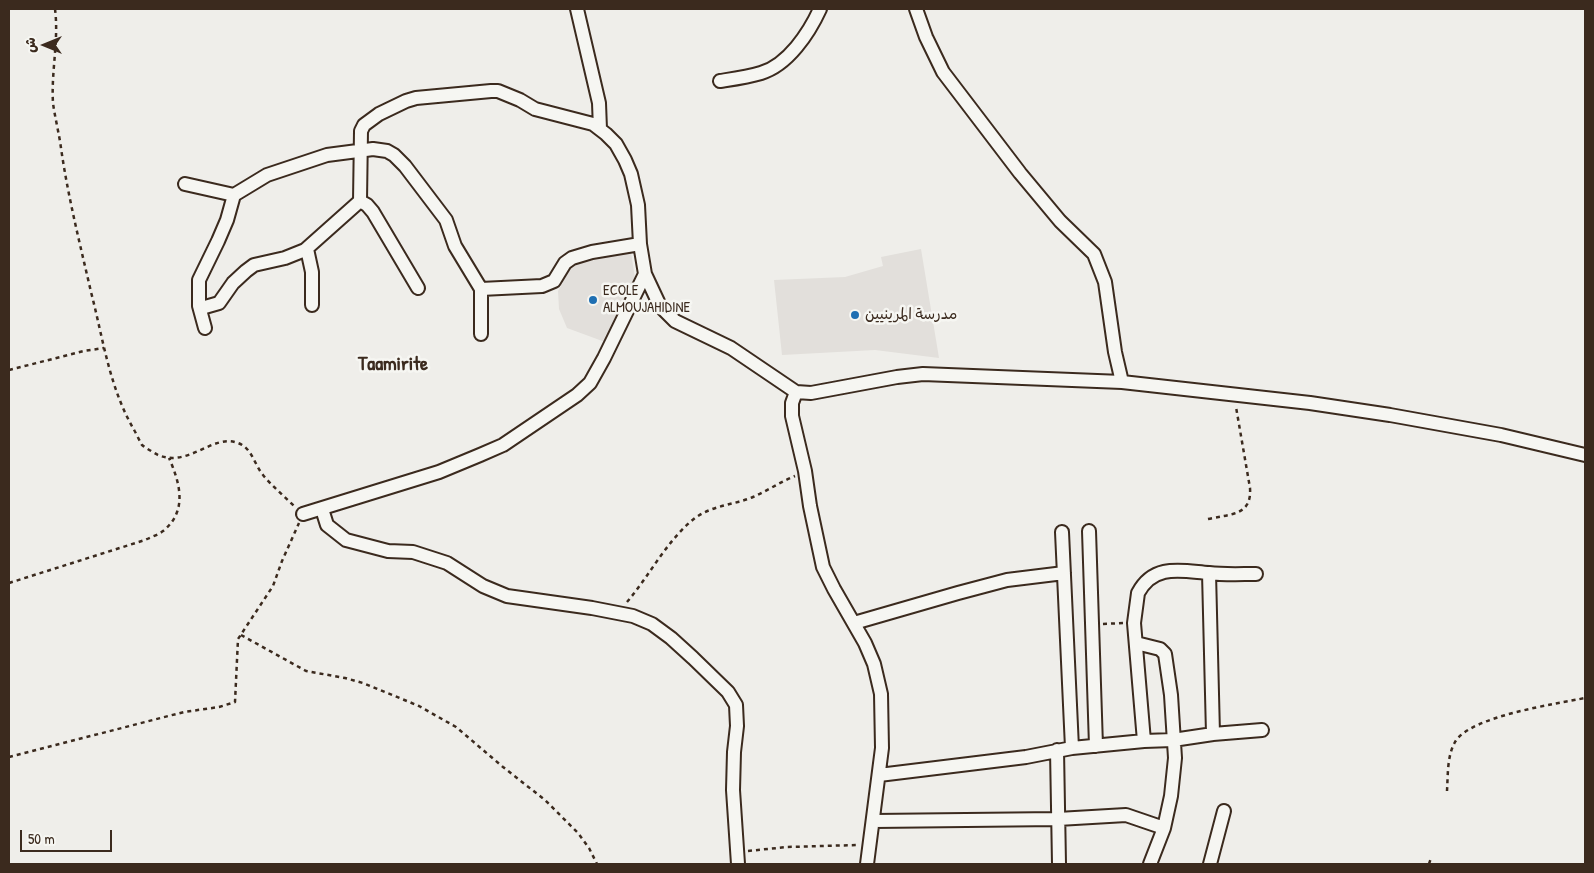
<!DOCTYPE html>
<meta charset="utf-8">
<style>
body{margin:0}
#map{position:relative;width:1594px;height:873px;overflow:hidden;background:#efeeea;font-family:"Patrick Hand","Playpen Sans Arabic",sans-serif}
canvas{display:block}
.frame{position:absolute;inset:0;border:10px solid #3b2a1e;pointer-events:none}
.north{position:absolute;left:20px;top:20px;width:50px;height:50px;-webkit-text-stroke:4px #f6f6f2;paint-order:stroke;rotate:270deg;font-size:14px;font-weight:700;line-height:20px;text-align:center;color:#3b2a1e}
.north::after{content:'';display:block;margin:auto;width:18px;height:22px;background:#3b2a1e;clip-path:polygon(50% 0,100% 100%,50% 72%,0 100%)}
.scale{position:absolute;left:20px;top:830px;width:92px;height:22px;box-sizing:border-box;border:2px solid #3b2a1e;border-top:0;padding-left:6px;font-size:15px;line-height:18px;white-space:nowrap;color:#3b2a1e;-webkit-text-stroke:4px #f6f6f2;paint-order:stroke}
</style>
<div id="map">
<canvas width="1594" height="873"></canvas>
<div class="frame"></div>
<div class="north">ش</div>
<div class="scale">50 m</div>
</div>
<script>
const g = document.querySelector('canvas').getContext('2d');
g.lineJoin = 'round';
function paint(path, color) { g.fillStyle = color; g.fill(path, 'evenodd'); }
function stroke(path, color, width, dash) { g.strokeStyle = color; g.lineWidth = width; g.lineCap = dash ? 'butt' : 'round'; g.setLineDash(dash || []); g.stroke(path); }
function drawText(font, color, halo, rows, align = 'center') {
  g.font = font + ' "Patrick Hand","Playpen Sans Arabic",sans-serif'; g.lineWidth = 5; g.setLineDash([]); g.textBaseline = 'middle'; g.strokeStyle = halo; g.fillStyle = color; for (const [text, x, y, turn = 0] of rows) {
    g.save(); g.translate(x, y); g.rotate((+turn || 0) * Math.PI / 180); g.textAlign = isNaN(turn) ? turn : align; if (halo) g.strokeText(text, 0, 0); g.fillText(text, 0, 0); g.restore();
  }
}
paint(new Path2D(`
 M921 249 939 358 875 350 782 355 774 280 845 277 883 266 881 257Z
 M631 252 636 285 605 342 567 328 559 309 558 291 572 265Z`), '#e2dfdb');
const minor = new Path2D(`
 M577 9 599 103 600 129
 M916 9 926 37 943 72 1020 173 1060 221 1094 254 1105 282 1115 352 1122 382
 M720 81C733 79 748 77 761 73 788 65 809 33 820 9
 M185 184 234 195 267 175 327 155 373 149 387 151 394 155 405 166 446 220 455 246 481 289V334
 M360 201 367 205 373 212 418 288
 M307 249 312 272V305
 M481 289 542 286 554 281 565 263 572 258 592 252 640 244
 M199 306 205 307 219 303 233 283 246 271 254 265 285 258 305 250 360 201 361 131 364 125 379 114 406 101 416 98 491 91H498L520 100 535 109 593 124 606 134 616 144 625 160 631 174 638 205 640 244 645 274 660 306 675 321 731 348 796 392 811 393 897 377 923 374 1122 382 1310 403 1390 415 1501 435 1585 455
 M205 328 199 306V280L218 241 227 220 234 195
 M796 392 792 403V416L805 471 810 506 823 567 834 589 865 643 874 664 881 694 882 748 867 864
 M322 509 327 525 346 540 388 551 413 552 447 563 483 586 507 596 592 608 633 616 652 624 671 638 693 658 728 692 736 705 737 726 734 752 733 790 738 864
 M303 514 439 472 480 455 503 445 577 395 590 383 604 358 645 274
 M1089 531 1096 746
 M1062 532 1072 748
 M1209 573 1213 734
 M854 623 958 593 1007 580 1064 573
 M1136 643 1160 649 1165 654 1171 695 1175 758 1171 796 1164 828 1150 864
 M1144 741 1134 623 1138 593C1154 563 1182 571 1209 573 1224 575 1241 574 1256 574
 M1057 750 1059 864
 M879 775 1026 757 1072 748 1144 741 1173 740 1213 734 1262 730
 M874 821 1058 819 1126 815 1164 828
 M1210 864 1224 811`);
stroke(minor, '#3b2a1e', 16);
stroke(new Path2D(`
 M55 9C59 40 51 72 53 103 55 118 59 133 61 148 68 197 80 244 91 292 103 338 109 386 133 428 136 433 139 440 142 445 147 449 153 452 158 455 189 468 213 433 238 443 252 448 254 464 263 475 272 486 284 496 295 507
 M9 370 84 351 104 348
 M1208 519C1230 514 1252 516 1250 488L1236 407
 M9 583 145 540C151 537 158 535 163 531 188 511 180 483 169 458
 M627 602C650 575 667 540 695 518 713 505 734 505 753 497 767 491 780 482 795 476
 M1103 624 1123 623
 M241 635 306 671 345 678 363 683 419 706 456 727 503 767 545 800 578 833 589 848 597 864
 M9 757 184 712 219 707 235 702 238 639 273 586 282 561 299 523
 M1447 791C1448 775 1447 756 1455 742 1470 716 1556 704 1585 698
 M748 851 787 847 857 845
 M1429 864 1431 858`), '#3b2a1e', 2.5, [4, 4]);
stroke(minor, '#f6f6f2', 12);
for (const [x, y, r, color] of [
 [593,300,5,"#1f6fb2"],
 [855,315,5,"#1f6fb2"]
]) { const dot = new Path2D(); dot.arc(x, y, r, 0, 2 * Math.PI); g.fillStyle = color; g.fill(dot); stroke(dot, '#f6f6f2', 2); }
drawText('15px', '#3b2a1e', '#f6f6f2', [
 ["ECOLE",603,291],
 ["ALMOUJAHIDINE",603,308],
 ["مدرسة المرينيين",865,315]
], 'left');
drawText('bold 20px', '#3b2a1e', '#f6f6f2', [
 ["Taamirite",393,365]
]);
</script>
